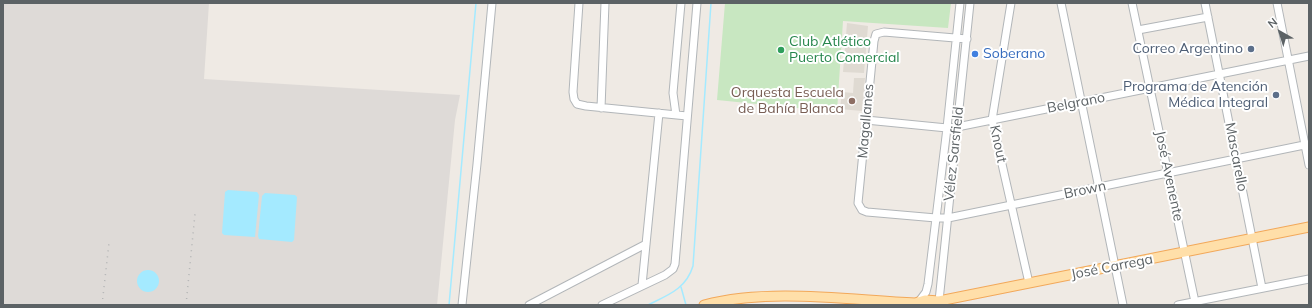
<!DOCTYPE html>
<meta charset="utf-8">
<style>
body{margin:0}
#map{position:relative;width:1312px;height:308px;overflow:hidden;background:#efeae4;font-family:Mulish,sans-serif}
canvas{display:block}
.frame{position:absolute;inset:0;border:4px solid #5c6265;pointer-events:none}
.north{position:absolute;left:1260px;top:12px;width:40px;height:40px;-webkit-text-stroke:3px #fff;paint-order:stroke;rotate:321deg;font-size:11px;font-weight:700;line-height:16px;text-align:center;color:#5c6265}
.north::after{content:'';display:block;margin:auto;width:14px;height:18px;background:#5c6265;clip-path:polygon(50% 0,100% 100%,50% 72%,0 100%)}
</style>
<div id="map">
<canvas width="1312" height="308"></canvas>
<div class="frame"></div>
<div class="north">N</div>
</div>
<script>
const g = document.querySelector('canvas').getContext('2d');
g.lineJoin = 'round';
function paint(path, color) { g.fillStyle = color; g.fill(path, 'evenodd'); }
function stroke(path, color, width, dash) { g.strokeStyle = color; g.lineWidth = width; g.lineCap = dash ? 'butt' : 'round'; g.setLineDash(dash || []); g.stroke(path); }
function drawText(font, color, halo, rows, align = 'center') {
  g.font = font + ' Mulish,sans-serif'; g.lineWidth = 4; g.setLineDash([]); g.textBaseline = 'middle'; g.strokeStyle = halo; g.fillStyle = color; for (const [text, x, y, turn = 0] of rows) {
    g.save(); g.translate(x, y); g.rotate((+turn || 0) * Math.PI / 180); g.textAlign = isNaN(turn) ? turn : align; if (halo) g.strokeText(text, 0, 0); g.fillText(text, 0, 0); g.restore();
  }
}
paint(new Path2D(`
 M3 3H209L204 79 460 95 455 120 437 305H3Z`), '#dedad7');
paint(new Path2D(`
 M847 23 868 26 864 73 843 72Z
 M854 78H865L862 111 840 109 842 92 853 93Z`), '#dfdad2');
paint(new Path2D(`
 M725 3H951L948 28 843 21 837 112 717 100Z`), '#c8e7c1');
paint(new Path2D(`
 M228 190 257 192 259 195 255 237 224 235 222 233 225 192Z
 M265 193 295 195 297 197 294 240 292 242 259 239 258 236 262 196Z
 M137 281a11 11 0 1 1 22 0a11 11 0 1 1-22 0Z`), '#a4eaff');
stroke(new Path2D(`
 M681 287 686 305
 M449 305 476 3
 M648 305C668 295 686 289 693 266L711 3`), '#a4eaff', 1.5);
const minor = new Path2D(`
 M579 3 573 92 574 99 577 104 586 106 687 116
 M1011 3 992 120 1029 283
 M1061 3 1123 305
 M1132 3 1195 302
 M1205 3 1262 288
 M1277 3 1309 165
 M1138 30 1208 17
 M967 39 884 32 876 34 874 41 858 203 862 210 867 212 936 218H948L1309 144
 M601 108 605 3
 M676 115 673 93 681 3
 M866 120 947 128 957 127 1309 56
 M642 285 659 113
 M920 300 926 292 928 284 947 128 960 3
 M939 301 970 3
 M462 305 477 164 492 3
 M529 305 646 244
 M602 305 665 275 673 269 675 264 697 3
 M1178 305 1309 279`);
const major = new Path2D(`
 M915 303 925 300 939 301 1309 227
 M704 305C770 288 848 300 915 303L920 305`);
stroke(minor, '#b2b6b9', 9);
stroke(major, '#f2a85a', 11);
stroke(minor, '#fff', 7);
stroke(major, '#ffdfa9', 9);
stroke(new Path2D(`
 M102 305 109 243
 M186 305 195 214`), '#b3b4b5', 1.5, [1, 5]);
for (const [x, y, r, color] of [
 [1251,49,4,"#5c6f8a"],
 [781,50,4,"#2e9e5b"],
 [975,54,4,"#3f7fe0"],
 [1276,95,4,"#5c6f8a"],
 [852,101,4,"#8d6e63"]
]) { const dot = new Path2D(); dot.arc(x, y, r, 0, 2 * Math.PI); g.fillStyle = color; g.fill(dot); stroke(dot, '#fff', 1.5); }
drawText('14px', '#27864d', '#fff', [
 ["Club Atlético",789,42],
 ["Puerto Comercial",789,58]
], 'left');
drawText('14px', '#4e5e75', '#fff', [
 ["Correo Argentino",1243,49],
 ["Programa de Atención",1268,87],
 ["Médica Integral",1268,103]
], 'right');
drawText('14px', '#366cbe', '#fff', [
 ["Soberano",983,54]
], 'left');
drawText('14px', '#785e54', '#fff', [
 ["Orquesta Escuela",844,93],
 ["de Bahía Blanca",844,109]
], 'right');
drawText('14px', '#5c6265', '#fff', [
 ["Belgrano",1076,103,-11],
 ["Magallanes",866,121,-85],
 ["Knout",998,144,78],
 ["Vélez Sarsfield",954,154,-84],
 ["Mascarello",1236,157,79],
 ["José Avenente",1169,176,78],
 ["Brown",1085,190,-12],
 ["José Carrega",1112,267,-11]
]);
</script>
